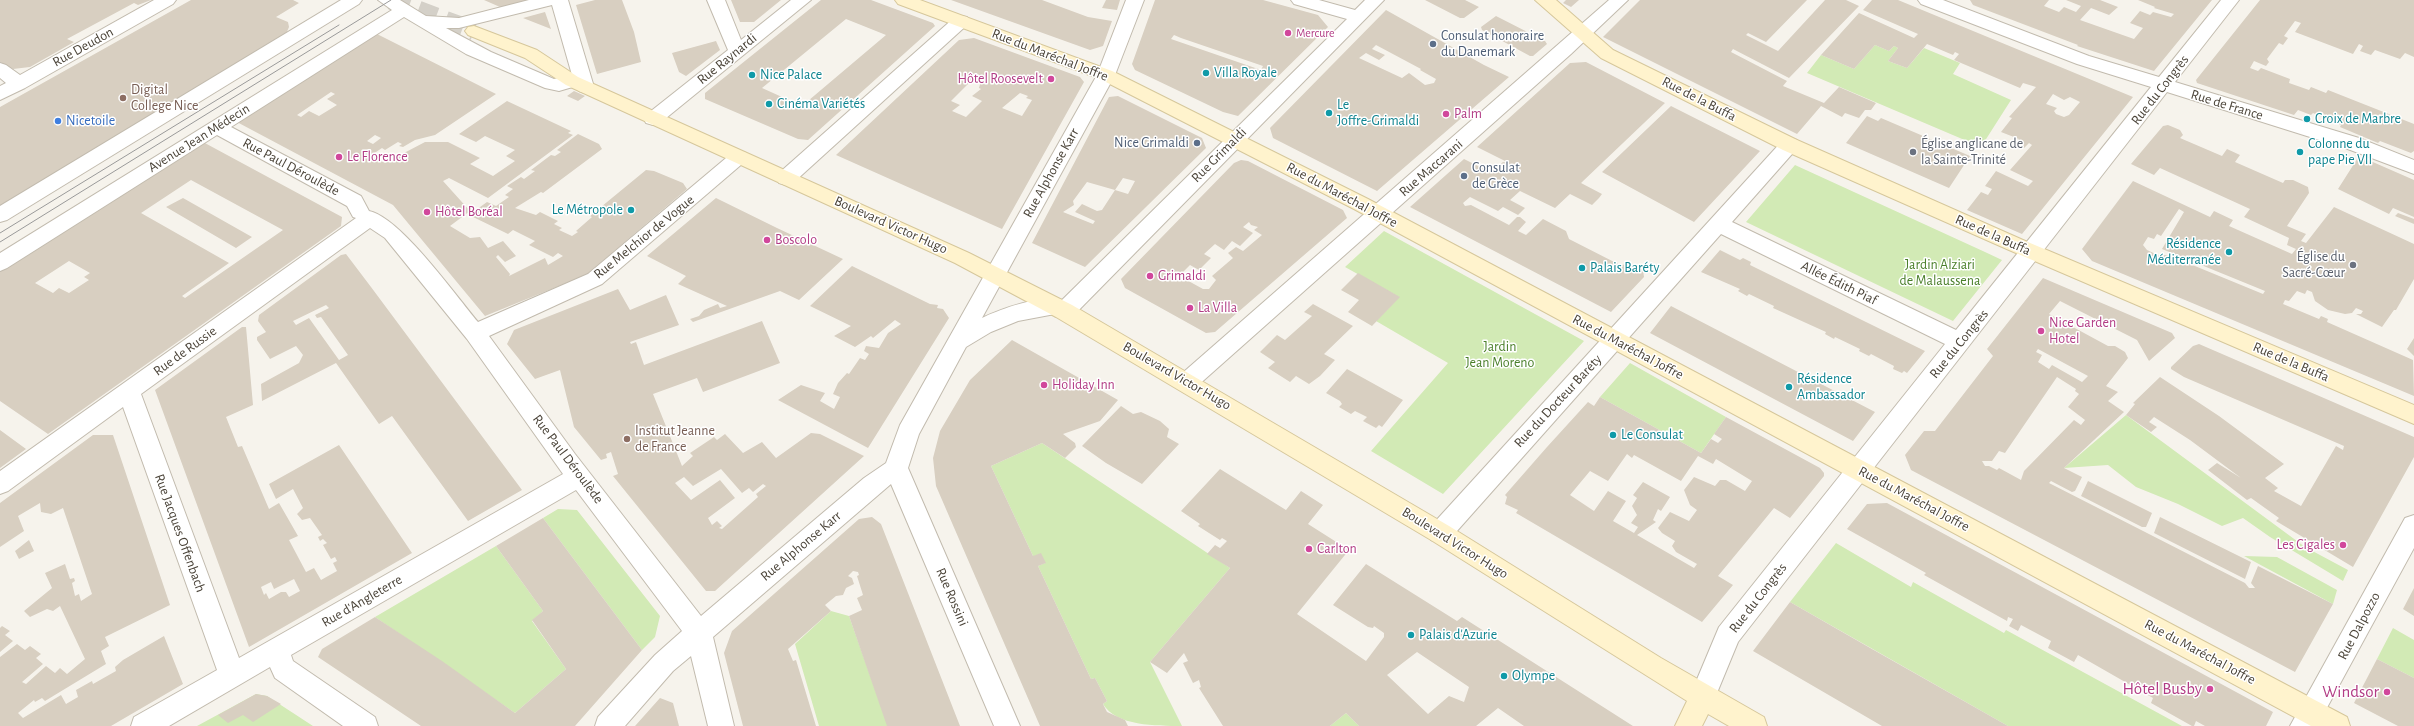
<!DOCTYPE html>
<html>
<head>
<meta charset="utf-8">
<style>
	body { margin:0 }
	canvas { display:block; background:#f6f3ec }
</style>
</head>
<body>
<canvas width="2414" height="726"></canvas>
<script>
const c = document.querySelector('canvas').getContext('2d');
c.lineJoin = 'round';
function paint(path, color) { c.fillStyle = color; c.fill(path, 'evenodd'); }
function stroke(path, color, width, dash) { c.strokeStyle = color; c.lineWidth = width; c.lineCap = dash ? 'butt' : 'round'; c.setLineDash(dash || []); c.stroke(path); }
function drawText(font, color, halo, rows, align = 'center') {
  c.font = font + ' "Alegreya Sans",sans-serif'; c.lineWidth = 3; c.setLineDash([]); c.textBaseline = 'middle'; c.strokeStyle = halo; c.fillStyle = color; for (const [text, x, y, turn = 0] of rows) {
    c.save(); c.translate(x, y); c.rotate((+turn || 0) * Math.PI / 180); c.textAlign = isNaN(turn) ? turn : align; if (halo) c.strokeText(text, 0, 0); c.fillText(text, 0, 0); c.restore();
  }
}
paint(new Path2D(`
	M1875 45 1889 51 1894 46 1898 48 1888 61 1907 68 1924 48 1960 63 1953 74 2011 100 1981 147 1807 73 1821 55 1854 69Z
	M1795 165 1985 252 2002 260 1953 321 1746 222Z
	M1384 231 1584 341 1443 494 1371 451 1448 363 1376 321 1399 297 1345 267Z
	M1630 363 1726 417 1701 453 1600 397Z
	M2126 415 2305 547 2348 570 2343 581 2270 537 2243 518 2222 526 2178 504 2136 487 2108 465 2064 468Z
	M1042 443 1230 568 1150 662 1182 726C1156 726 1116 726 1103 704L1107 701 1095 678 1091 679 1038 566 1045 563 1033 556 991 466Z
	M558 509 577 510 660 616 655 637 642 650 543 518Z
	M1836 543 1911 587 1913 582 2004 633 2006 630 2182 726H2008L1790 602Z
	M496 546 543 611 532 621 566 669 515 713 375 617Z
	M2244 556 2277 557 2337 590 2333 604Z
	M831 611 849 616 888 726H819L795 644Z
	M2393 628 2414 640V678L2377 659Z
	M256 694 267 696 313 726H197Z
	M1346 713 1359 726H1330Z`), '#d2eab5');
paint(new Path2D(`
	M0 0H151L138 5 134 3 67 39 74 42 30 67 13 69 0 62Z
	M191 0H293L299 3 276 17 288 22 289 27 286 34 0 207V107Z
	M484 0H526V1L500 7Z
	M595 0H622L634 32 641 62 597 74 576 5Z
	M731 0H781L754 22H740Z
	M821 0H871L933 23 935 26 808 140 798 139 705 99V93ZM846 19 886 35 802 106 762 88Z
	M951 0H1042L1088 17 1112 21 1103 46 1090 50Z
	M1106 0H1120L1117 10 1102 8Z
	M1155 0H1263L1318 15 1328 27 1238 116 1223 112 1135 70 1132 64ZM1174 35 1181 38 1263 66 1261 70 1171 39Z
	M1425 0H1465L1479 7 1464 18H1460Z
	M1566 0H1579L1571 7 1563 3Z
	M1640 0H1807L1766 42 1748 33 1746 35 1778 51 1825 0H1846L1859 6 1789 78 1733 49 1731 52 1787 81 1783 86 1824 103 1839 87 1876 103 1871 110H1865L1859 118 1845 113 1842 117 1821 106 1797 134 1603 37Z
	M1872 0H1898L2133 97 2022 234 1967 210 1981 192 1988 195 1992 189 1985 186 1996 171 2028 186 2033 181 2010 170 2032 145 2029 143 2024 148 2016 144 2019 139 2001 132 2012 118 2009 117 2036 87 2023 83 2020 88 1954 60 1959 54 1955 52 1953 55 1927 44 1907 68 1888 61 1898 48 1894 46 1889 51 1875 45 1854 69 1821 55 1859 13 1914 38 1918 34 1863 10ZM2053 94 2064 100 2070 97 2080 102 2069 115 2064 117 2056 114 2054 111 2057 108 2046 104Z
	M1970 0H2049L2044 6 2059 12 2064 7 2076 12 2081 6 2066 0H2100L2118 7 2109 15 2091 8 2080 20 2134 39 2143 28 2130 23 2140 11 2150 15 2153 12 2171 17 2174 14 2154 8 2155 7 2138 0H2212L2154 71 2077 46 2078 45 1973 5Z
	M2260 0H2414V57L2405 53 2400 59 2375 50 2371 55 2360 51 2363 46 2359 44 2353 54 2295 32 2301 23 2295 21 2284 36 2288 38 2283 45 2279 43 2267 59 2269 62 2266 66 2254 61 2250 68 2258 71 2261 68 2290 79 2289 83 2309 90 2311 87 2326 93 2328 90 2414 124V151L2411 153 2380 141 2378 143 2340 127 2341 125 2313 113 2311 115 2298 110 2294 115 2197 83 2196 80Z
	M1386 10 1484 65 1509 77 1377 191 1273 138 1270 128ZM1376 45 1421 69 1420 70 1436 79 1434 83 1425 85 1409 73 1402 78 1359 58 1366 53 1379 60 1385 55 1372 49Z
	M545 12 551 29 523 18Z
	M1496 16 1545 41 1547 44 1533 56H1530L1482 30 1481 27Z
	M375 33 496 94 435 135 415 140 403 147 399 146 402 144 398 142 385 150 382 148 370 156 385 163 425 142H448L480 158 470 164 493 176 515 161 506 156 515 150 485 136 476 142 459 134 507 101 571 131 568 133 573 135 488 198 449 178 443 181 470 211 450 226 470 238 480 237 488 248 503 241 516 256 505 262 498 255 496 257 510 274 509 276 545 258 548 265 563 256 558 253 553 257 529 245 535 241 513 230 508 234 469 215 487 202 496 206 509 197 505 195 513 189 507 186 521 177 524 179 535 171 531 170 551 155 555 156 561 152 557 150 578 134 599 144 602 149 543 193 541 192 515 208 536 215 540 212 558 221 554 224 562 228 559 230 572 236 578 232 576 231 592 217 590 216 646 170 654 171 683 183 687 189 586 275 485 316 393 205 235 121ZM331 92 335 94 327 99 337 105 319 116 309 111 301 117 297 115ZM375 135 381 138 373 144 367 141Z
	M974 38 1080 77 1084 82 1002 229 836 155 959 40ZM977 75 982 77 979 88 981 89 972 96 982 101 966 117 952 111 960 105 951 101ZM1020 93 1028 96 1026 98 1032 100 1022 116 1002 108Z
	M716 41 720 50 686 76 679 72 672 53Z
	M1586 62 1665 103 1581 183 1602 194 1599 198 1592 205 1570 194 1555 208 1520 191 1510 200 1525 208 1518 215 1503 207 1498 211 1470 197 1463 203 1465 206 1471 205 1509 225 1517 217H1520L1526 222 1518 231 1526 235 1543 219 1566 231 1569 239 1620 265 1631 264 1643 270 1644 277 1611 312 1410 207 1464 159 1486 170 1489 167 1499 172 1500 170 1496 168 1503 162 1509 163 1477 147 1570 63Z
	M574 91 585 96 578 101 567 96Z
	M1118 96 1202 138 1206 148 1085 267 1032 243 1109 97ZM1123 178 1135 181 1128 194 1115 190 1102 210 1097 211 1082 204 1075 212 1095 221 1093 224 1063 212 1074 205 1073 201 1087 182 1115 190Z
	M1671 106 1760 151 1694 222 1602 172Z
	M1867 116 1878 121 1881 118 1970 156 1949 188 1846 143Z
	M2168 125 2180 130 2183 135 2180 138 2222 156 2227 149 2240 155 2235 162 2283 183 2285 180H2293L2308 187 2309 193 2287 226 2306 234 2301 241 2306 243 2334 207 2414 244V279L2396 310H2394L2382 327 2356 314H2361L2363 311 2356 308 2352 313 2345 314 2328 310 2315 301 2312 292 2307 290 2305 294 2297 291 2289 301 2285 300 2283 304 2319 319 2321 316 2328 319 2327 322 2413 360 2414 396 2092 261 2082 249 2133 181 2210 217 2214 211 2233 220 2229 226 2292 254 2296 249 2287 245 2289 238 2244 217 2250 209 2160 168 2154 175 2131 164 2163 126ZM2179 209 2184 212 2162 249 2265 291 2263 294 2173 257 2161 254 2160 256 2147 250 2143 245 2148 237 2154 239 2157 234 2161 236Z
	M203 142 342 217 341 226 48 434 0 401V269ZM191 180 283 230 185 298 182 296 229 263 141 213ZM69 261 90 273 84 277 89 280 69 293 59 288 53 293 35 283Z
	M2359 156 2414 180V217L2393 208 2389 214 2338 189Z
	M1241 160 1248 161 1343 210 1347 218 1215 332 1206 333 1125 288 1121 279 1234 163ZM1249 222 1251 225 1258 227 1254 230 1262 235 1243 251 1236 247 1228 253 1233 258 1212 276 1216 280 1209 289H1203L1183 278 1181 274 1190 265 1199 270 1211 258 1204 254 1215 244 1224 250 1232 241 1240 246 1253 233 1243 227Z
	M183 198 252 237 236 248 166 207Z
	M716 198 777 228 843 259 799 300 780 291 693 322 690 319 699 316 704 310 718 304 720 308 727 306 678 284 686 276 647 256Z
	M2398 213 2414 219V224L2395 216Z
	M1720 250 1740 260 1743 258 1751 262 1750 265 1925 351 1907 373 1904 371 1902 373 1893 369 1894 366 1871 354 1869 356 1859 351 1860 349 1835 337 1834 339 1825 334 1826 332 1773 308 1774 306 1749 294 1747 296 1738 291 1740 289 1701 272Z
	M346 254 371 287 522 490 468 521 392 416 379 424 336 363 262 401 261 384 299 363 303 355 296 346 270 359 257 340V337L266 332 258 321 259 315 341 255ZM326 305 329 308 315 315 317 318 321 317 348 355 339 360 309 318 296 325 293 321Z
	M852 266 930 304 938 305 937 308 943 309 949 318 868 448 778 400 801 385 825 393 820 401 834 409 840 397 833 394 838 383 847 373 849 374 860 358 865 360 869 354 864 351 866 346 879 348 888 333 901 324 895 320 873 338 871 336 855 347 834 336 851 326 810 306Z
	M1358 273 1400 297 1372 326 1348 312 1359 300 1341 290Z
	M2043 278 2172 333 2175 338 2149 361 2137 340 2060 301 2049 314 2108 346H2115L2125 352 2128 358 2106 386 2118 392 2108 401 2124 412 2064 468 2082 477 2075 491 2072 492 2051 481 2049 483 2245 583 2249 588H2255L2251 583 2258 566 2333 604 2295 672 1911 470 1905 455 1924 431H1935L1993 356 1987 349ZM2038 349 2088 376 2082 382 2052 365 2049 369 2038 362 2042 355 2036 352ZM2057 377 2076 389 2075 391 2079 394 2068 407 2085 420 2081 425 2074 420 2024 471 2021 480 1999 468 1997 470 1989 466H1985L1982 461H1992L1999 451 2005 453Z
	M618 289 630 310 666 295 679 325 630 342 631 344 636 342 644 365 762 321 780 363 703 392 697 378 653 394 682 466 693 456 690 453 714 437 717 440 725 434 743 453 762 442 776 458 811 433 820 434 864 456 715 591H706L613 476 618 474 611 452 606 454 607 458 601 460 574 427 560 370 535 379 507 344 514 330ZM721 469 742 493 749 488 753 492 763 484 766 486 756 494 758 497 722 529 719 528 722 526 717 521 712 525 708 518 735 498 720 480 691 500 675 483 684 477 693 486Z
	M1313 304 1353 326 1324 354 1335 360 1320 376 1309 384 1296 376 1290 382 1268 368 1275 362 1260 352 1277 335 1285 340 1312 316 1304 312Z
	M1671 306 1875 412 1853 441 1650 333Z
	M242 327H246L253 405 226 417 238 447 242 446 269 509 279 503 298 536 289 540 306 572 314 568 321 580 337 571 333 563 337 561 335 557 331 559 323 545 327 543 323 539 320 541 318 537 322 535 310 518 302 520 297 514 303 508 293 489 276 499 269 484 339 445 412 553 249 647 155 390ZM294 579 300 591 289 597 286 592H281L269 599 266 593 264 595 261 587 271 582 274 589Z
	M2414 338V356L2407 349Z
	M1012 340 1118 400 1100 421 1063 434 1075 443 1076 447 1065 458 1042 443 991 466 1033 556 1041 553 1046 563 1038 566 1091 679 1095 678 1107 701 1103 704 1107 712 1125 720 1128 726H1040L936 486 933 458 940 431 970 380Z
	M2199 344 2414 437V457L2353 567 2276 521 2279 518 2251 498 2247 500 2208 470 2217 463 2241 478 2190 440 2154 417 2149 422 2157 427 2151 432 2126 415 2135 404 2133 403 2160 377 2219 416 2284 464 2265 478 2278 488 2274 491 2301 506 2336 446 2343 450 2344 446 2184 377 2171 369V367L2193 346Z
	M1347 369 1403 400 1382 427 1379 425 1376 428 1363 421 1367 417 1355 411 1351 414 1339 407 1342 404 1340 401 1326 393Z
	M1600 397 1701 453 1711 439 1718 443 1722 439 1714 434 1726 417 1820 468 1824 473V476L1790 518 1774 508 1747 541 1718 576 1733 585 1702 622 1516 513 1518 510 1505 504 1507 497 1505 495 1547 447 1588 402 1594 406ZM1627 454 1632 458 1634 455 1681 481 1698 456 1713 464 1716 459 1752 481 1745 491 1726 480H1720L1715 486 1694 477 1684 490 1690 505 1697 510 1689 521 1670 512 1658 528 1662 533 1675 541 1672 546 1676 552 1697 564 1694 568 1637 535 1656 522 1653 520 1658 509 1661 511 1670 497 1643 482 1633 495 1637 498 1632 506 1637 515 1631 523 1638 527 1634 533 1613 521 1626 501 1608 491 1594 511 1570 495 1590 471 1608 481Z
	M1121 406 1133 414 1141 412 1160 421 1169 429 1167 437 1179 444 1142 484 1106 463 1082 446Z
	M0 430 26 449 0 468Z
	M93 435H113L170 605 105 637 109 646 101 651 106 664 45 701 42 698 35 702 34 700 18 713 23 718 61 695 66 704 78 697 76 690 92 681 93 684 116 671 115 667 123 660 164 636 183 684 111 726H0V657L17 644 25 650 30 646 41 654 36 658 43 664 22 682 26 684 46 666 55 673 60 668 67 674 85 659 60 606 53 611 47 609 30 617 24 611 52 588 45 573 65 564 70 579 74 578 75 581 72 583 75 596 79 594 81 601 92 594 63 508 51 514 41 512 40 503 18 516 24 531 0 547V503Z
	M1220 469 1286 510 1301 491 1323 505 1308 524 1349 550 1297 614 1366 661 1384 637V633L1374 626 1373 628 1368 627 1333 605 1366 564 1457 621 1462 617 1633 726H1524L1498 708 1476 726H1359L1346 713 1330 726H1223L1199 688 1201 687 1199 680 1193 683 1183 663 1188 661 1184 653 1167 673 1150 662 1230 568 1207 554 1215 545 1220 548 1227 541 1222 538 1220 540 1198 526 1200 524 1181 511ZM1417 652 1469 687 1464 702 1449 696 1428 714 1387 675Z
	M2088 481 2152 513 2146 527H2142L2081 496Z
	M1887 503 2273 712 2266 726H2205L2196 721 2194 726H2192L2151 703 2153 698 2078 655 2074 662 2048 648 2051 641 2021 625 2018 631 2009 626 2013 619 2008 617 2007 621 1924 575 1926 573 1847 529 1867 504Z
	M872 517 881 524 960 726H887L849 616 862 610 857 598 863 595 857 576 859 575 858 572 853 571 848 576 852 578 854 584 846 588 843 595 836 596 825 605 831 611 788 649 793 661 796 660 816 726H743L724 653 732 631 859 519Z
	M2160 517 2251 562 2245 579 2154 533Z
	M543 518 642 650 575 726H421L318 657 322 649 375 617 442 661 515 713 566 669 532 620 543 611 496 546Z
	M29 540 34 551 19 559 15 551Z
	M2414 588V616L2403 609Z
	M1790 602 1872 649 2008 726H1882L1753 651Z
	M2 626 10 631 5 635 13 641 0 652V628Z
	M2377 659 2414 678V726H2398L2354 703Z
	M256 694 267 696 281 704 253 722 243 715 228 723 218 715Z
	M660 698 673 703 679 726H635Z`), '#d8cfc1');
stroke(new Path2D(`
	M391 0 474 31`), '#d4d0c8', 19, [19, 10]);
const street = new Path2D(`
	M154 0H176L173 4 25 88 0 100V86L6 83 0 78V63L6 65 20 75Z
	M341 0H362L359 4 7 220 0 222V206Z
	M378 0H400L426 16 459 18 529 0H568L594 87 591 91 585 93 579 91 576 86 559 91 545 88 466 54 404 17 231 127 361 196 369 211C400 217 456 296 478 322L588 274 732 153 739 151 746 153 749 158 602 284 489 336 575 454 701 616 864 478 886 463 900 425 1097 75 1126 0H1144L1115 75 982 318C1001 309 1042 294 1062 300L1347 19 1294 4 1291 0H1319L1355 10 1365 0H1384L1072 317 1064 319 1055 314 1018 321 991 332 966 347 919 434 908 468 1020 726H994L891 484 713 637 734 726H708L691 656 673 671 625 726H595L598 717 655 655 682 631 576 490 291 655 293 661 375 717 378 726H343L275 678 270 667 169 726H131L134 717 217 670 123 407 8 491 0 494V471L356 218 353 217 347 206 217 135 7 268 0 271V253L392 10ZM552 5 572 75 554 79 491 52 446 28H459ZM370 228 385 238 467 339 563 474 239 658 141 394Z
	M707 0H725L741 40 791 0H811L660 123 653 125 646 123 644 119 646 115 728 50Z
	M1609 0H1628L1571 54 1195 388 1187 391 1179 388 1176 382 1179 376Z
	M1918 0H1943L2089 56 2159 77 2221 0H2239L2175 82 2359 138 2414 160V174L2345 148 2167 92 1738 642 1712 705 1703 708 1694 705 1690 696 1719 627 1945 344 1721 234 1449 540 1440 543 1431 540 1428 533 1431 526 1783 140 1790 139 1797 140 1800 145 1732 222 1956 330 2151 87 2077 64 1921 4Z
	M961 16 967 17 970 21 967 25 793 183 786 185 779 183 776 178 779 173 955 17Z
	M2414 515V548L2317 726H2290L2405 518Z`);
const secondary = new Path2D(`
	M895 0H920L1112 71 1368 199 2347 717 2350 726H2311L1354 209 1100 79 898 4Z
	M1535 0H1556L1613 50 1797 140 2023 240 2414 405V424L2009 250 1783 150 1601 58Z
	M474 26 537 50 578 77 969 253 1072 305 1449 526 1661 658 1764 717 1767 726H1729L1708 714 1702 726H1675L1687 701 1431 540 1056 317 955 263 566 85 525 58 468 35 465 31 468 27Z`);
stroke(street, '#c2bbae', 2);
stroke(secondary, '#d6c79b', 2);
paint(street, '#fff');
paint(secondary, '#fff3cd');
stroke(new Path2D(`
	M0 233 339 25
	M0 242 391 0`), '#9a9a9a', 1);
for (const [x, y, r, color] of [
	[1288,33,4,"#d1479c"],
	[1433,44,4,"#5c6f8a"],
	[1206,73,4,"#0f9aa8"],
	[752,75,4,"#0f9aa8"],
	[1051,79,4,"#d1479c"],
	[123,98,4,"#8d6e63"],
	[769,104,4,"#0f9aa8"],
	[1329,113,4,"#0f9aa8"],
	[1446,114,4,"#d1479c"],
	[2307,119,4,"#0f9aa8"],
	[58,121,4,"#3f7fe0"],
	[1197,143,4,"#5c6f8a"],
	[1913,152,4,"#6b7280"],
	[2300,152,4,"#0f9aa8"],
	[339,157,4,"#d1479c"],
	[1464,176,4,"#5c6f8a"],
	[631,210,4,"#0f9aa8"],
	[427,212,4,"#d1479c"],
	[767,240,4,"#d1479c"],
	[2229,252,4,"#0f9aa8"],
	[2353,265,4,"#6b7280"],
	[1582,268,4,"#0f9aa8"],
	[1150,276,4,"#d1479c"],
	[1190,308,4,"#d1479c"],
	[2041,331,4,"#d1479c"],
	[1044,385,4,"#d1479c"],
	[1789,387,4,"#0f9aa8"],
	[1613,435,4,"#0f9aa8"],
	[627,439,4,"#8d6e63"],
	[2343,545,4,"#d1479c"],
	[1309,549,4,"#d1479c"],
	[1411,635,4,"#0f9aa8"],
	[1504,676,4,"#0f9aa8"],
	[2210,689,4,"#d1479c"],
	[2387,692,4,"#d1479c"]
]) { const dot = new Path2D(); dot.arc(x, y, r, 0, 2 * Math.PI); c.fillStyle = color; c.fill(dot); stroke(dot, '#fff', 1.5); }
drawText('12px', '#b23c85', '#fff', [
	["Mercure",1296,33]
], 'left');
drawText('14px', '#4e5e75', '#fff', [
	["Consulat honoraire",1441,36],
	["du Danemark",1441,52],
	["Nice Grimaldi",1189,143,"right"],
	["Consulat",1472,168],
	["de Grèce",1472,184]
], 'left');
drawText('14px', '#4b4439', '#fff', [
	["Rue Deudon",83,47,-29],
	["Rue du Maréchal Joffre",1050,55,21],
	["Rue Raynardi",727,59,-39],
	["Rue du Congrès",2160,90,-52],
	["Rue de la Buffa",1699,99,27],
	["Rue de France",2227,105,17],
	["Avenue Jean Médecin",199,138,-32],
	["Rue Grimaldi",1219,155,-45],
	["Rue Paul Déroulède",291,167,28],
	["Rue Maccarani",1431,168,-41],
	["Rue Alphonse Karr",1051,173,-61],
	["Rue du Maréchal Joffre",1342,195,28],
	["Boulevard Victor Hugo",891,225,24],
	["Rue de la Buffa",1993,235,24],
	["Rue Melchior de Vogue",644,237,-39],
	["Allée Édith Piaf",1839,283,26],
	["Rue du Congrès",1959,344,-51],
	["Rue du Maréchal Joffre",1628,347,28],
	["Rue de Russie",185,351,-36],
	["Rue de la Buffa",2291,362,23],
	["Boulevard Victor Hugo",1177,376,30],
	["Rue du Docteur Baréty",1558,401,-47],
	["Rue Paul Déroulède",568,459,53],
	["Rue du Maréchal Joffre",1914,499,28],
	["Rue Jacques Offenbach",180,533,70],
	["Boulevard Victor Hugo",1455,543,32],
	["Rue Alphonse Karr",801,546,-40],
	["Rue Rossini",952,597,67],
	["Rue du Congrès",1758,598,-52],
	["Rue d'Angleterre",362,601,-30],
	["Rue Dalpozzo",2359,626,-62],
	["Rue du Maréchal Joffre",2200,652,28]
]);
drawText('14px', '#0d838f', '#fff', [
	["Villa Royale",1214,73],
	["Nice Palace",760,75],
	["Cinéma Variétés",777,104],
	["Le",1337,105],
	["Joffre-Grimaldi",1337,121],
	["Croix de Marbre",2315,119],
	["Colonne du",2308,144],
	["pape Pie VII",2308,160],
	["Le Métropole",623,210,"right"],
	["Résidence",2221,244,"right"],
	["Méditerranée",2221,260,"right"],
	["Palais Baréty",1590,268],
	["Résidence",1797,379],
	["Ambassador",1797,395],
	["Le Consulat",1621,435],
	["Palais d'Azurie",1419,635],
	["Olympe",1512,676]
], 'left');
drawText('14px', '#b23c85', '#fff', [
	["Hôtel Roosevelt",1043,79,"right"],
	["Palm",1454,114],
	["Le Florence",347,157],
	["Hôtel Boréal",435,212],
	["Boscolo",775,240],
	["Grimaldi",1158,276],
	["La Villa",1198,308],
	["Nice Garden",2049,323],
	["Hotel",2049,339],
	["Holiday Inn",1052,385],
	["Les Cigales",2335,545,"right"],
	["Carlton",1317,549]
], 'left');
drawText('14px', '#785e54', '#fff', [
	["Digital",131,90],
	["College Nice",131,106],
	["Institut Jeanne",635,431],
	["de France",635,447]
], 'left');
drawText('14px', '#366cbe', '#fff', [
	["Nicetoile",66,121]
], 'left');
drawText('14px', '#5b616d', '#fff', [
	["Église anglicane de",1921,144],
	["la Sainte-Trinité",1921,160],
	["Église du",2345,257,"right"],
	["Sacré-Cœur",2345,273,"right"]
], 'left');
drawText('14px', '#4a7f2a', '#fff', [
	["Jardin Alziari",1940,265],
	["de Malaussena",1940,281],
	["Jardin",1500,347],
	["Jean Moreno",1500,363]
]);
drawText('17px', '#b23c85', '#fff', [
	["Hôtel Busby",2202,689],
	["Windsor",2379,692]
], 'right');
</script>
</body>
</html>
